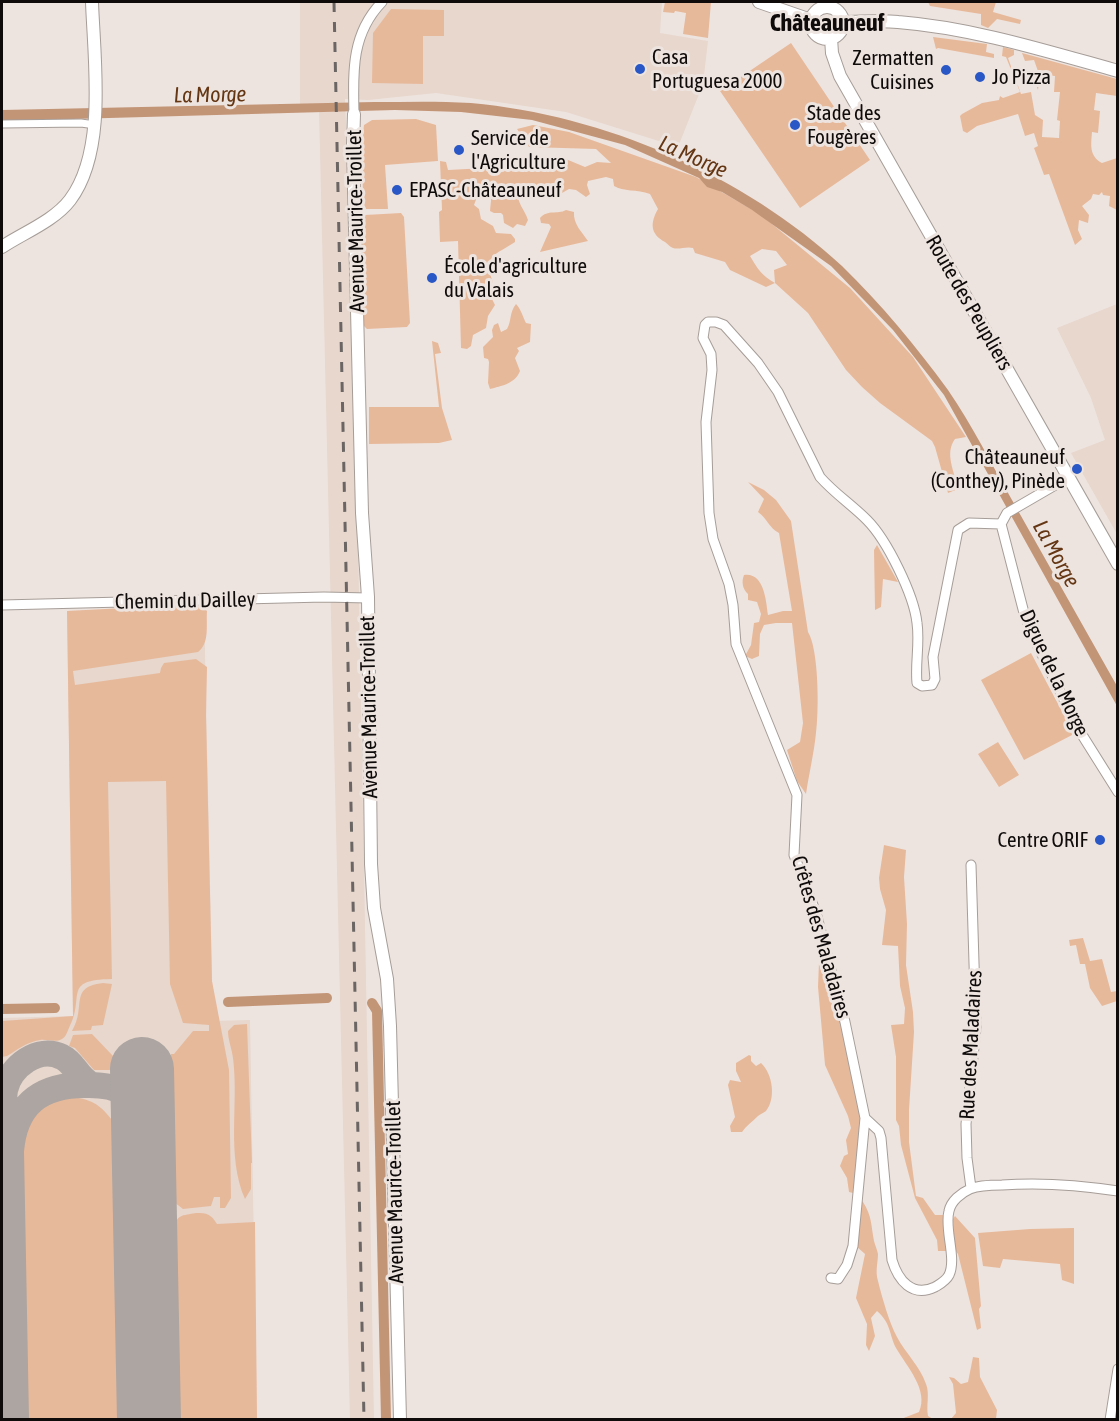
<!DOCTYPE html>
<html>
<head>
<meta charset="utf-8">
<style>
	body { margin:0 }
	#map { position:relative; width:1119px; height:1421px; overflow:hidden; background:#eee4df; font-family:"Asap Condensed",sans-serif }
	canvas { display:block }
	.frame { position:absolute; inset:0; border:3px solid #0e0b0a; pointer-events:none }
</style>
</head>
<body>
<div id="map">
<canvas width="1119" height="1421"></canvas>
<div class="frame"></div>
</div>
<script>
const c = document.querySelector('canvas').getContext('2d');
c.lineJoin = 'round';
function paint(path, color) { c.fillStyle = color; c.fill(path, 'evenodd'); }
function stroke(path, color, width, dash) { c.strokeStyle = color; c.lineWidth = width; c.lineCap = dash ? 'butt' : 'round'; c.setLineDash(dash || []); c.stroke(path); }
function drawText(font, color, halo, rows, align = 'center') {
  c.font = font + ' "Asap Condensed",sans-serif'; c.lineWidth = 6; c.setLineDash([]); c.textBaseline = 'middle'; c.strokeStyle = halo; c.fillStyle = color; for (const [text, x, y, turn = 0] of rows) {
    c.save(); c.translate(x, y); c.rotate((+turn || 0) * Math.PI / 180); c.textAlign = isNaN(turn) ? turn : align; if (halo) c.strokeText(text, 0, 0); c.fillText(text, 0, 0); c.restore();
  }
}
paint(new Path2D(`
	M300 2H662L660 33 708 41 703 84 678 147 566 112 436 93 368 100 345 99 354 319 374 1419H350L319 108 300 104Z
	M1117 304V534L1071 453 1105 440 1091 398 1057 328Z
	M204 606 213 1021 250 1020 257 1419H2V1018L73 1016 67 611Z`), '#e7d7cd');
paint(new Path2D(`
	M665 2H711L708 38 683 34 686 13 675 11 674 13 663 12Z
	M928 2H996L993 12 1021 20 1020 24 997 19 988 28 981 25V14L930 6Z
	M391 9 444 10V36H423V84L372 83 373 33Z
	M933 37 987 44 986 52 994 54V58L938 48 936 49Z
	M791 43 870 160 800 208 720 91Z
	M1003 47 1014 50V55L1008 58 1021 94 1031 92 1035 115 1043 120 1042 137 1059 138 1060 121 1057 120 1060 92H1054L1055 76 1040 75 1038 90 1033 77 1039 74 1034 60 1025 61 1022 53 1117 79V96L1096 93 1094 110 1100 111 1098 133 1092 132C1091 145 1089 156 1102 163L1117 158V210L1109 206 1110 196 1103 195 1102 192 1099 195 1093 194 1091 199 1082 206 1089 215 1088 223 1079 220 1078 230 1082 239 1075 245 1049 174 1044 175 1034 148 1038 146 1034 133 1025 136 1018 114 977 126 967 133 963 131 960 116 962 114 982 103 999 100 1000 96 1003 98 1020 92 1006 57 1002 56Z
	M416 119 436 125 438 161 385 165 388 209H366L363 202 362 141 364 125 372 120Z
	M533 125 569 132 696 177 761 215 850 288 913 357 966 437 955 439C944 454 955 472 958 489L948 493 935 447 932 441 880 403 862 387 846 370 808 313 775 283 766 287 730 270 725 262 695 253 693 248C686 246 679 250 673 248 670 247 668 244 665 242 650 234 650 223 658 209L650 194C637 189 623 192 614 186L613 179 606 177 588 181 587 185 590 194 586 197 576 190 569 189 562 193 555 190 550 196 544 198 531 192 518 191C516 202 525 210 528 220L525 226 517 224 513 228 504 223 503 215 501 213H494L490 211 491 200 490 196 483 199 477 197 474 205 479 209 481 219 493 226 496 233 511 234 515 239V242C496 255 482 255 493 282L488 291 495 305 488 316 486 328 473 335 471 346 467 349 461 348 458 241 440 242 439 212 442 210 440 161 446 162 448 170 523 166 528 159 542 161 550 156 561 157 585 167 597 162 611 163 596 149 529 147 517 129ZM762 249 776 251 787 265 774 270 775 283C762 276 757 268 750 256Z
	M566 210 574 212C573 224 582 232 588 241L540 252 551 227 549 224 541 223 540 218C548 209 557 215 566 210Z
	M401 213 404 217 410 323 407 327 367 329 362 324 360 221 365 215Z
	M516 304C521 309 523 317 526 323L531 324 530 342 517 348 519 351 515 358 520 371C515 384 501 386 490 389L488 383 489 362 488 359 484 358 483 347 493 337 492 330 494 325 498 323 501 332 507 329C512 320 509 313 516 304Z
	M432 341 438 343 441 353 435 354 442 408 452 440 439 443 369 444V407H439Z
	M748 482 764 490 776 500 791 521 808 632C819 650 819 711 816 733 814 753 809 774 806 794L797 781 787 750 800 742 803 723 792 623H776L764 625 760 634 759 656 752 659 745 656 751 645 754 623 759 622 761 614 757 602 748 600V594C743 590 741 582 744 575 764 572 766 600 768 615L783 611H792L779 533C768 527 768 519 758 512L764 499Z
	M877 545 898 582 883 579 881 607 875 610 874 550Z
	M200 604 207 611C206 625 210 643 198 652L73 671 75 685 160 673 161 668 164 663 196 659 207 667 206 716 212 981 229 1070 231 1198 225 1208H220V1197H214L211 1206 183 1209 174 1202 171 1054H174L193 1031H209V1025L183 1023 170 984 166 781 108 782 112 979C61 980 86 996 69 1028 67 1032 66 1037 62 1039 56 1043 47 1039 40 1040 27 1042 17 1050 7 1056L2 1057V1021L73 1016 67 611Z
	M1031 653 1074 734 1024 760 981 680Z
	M998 742 1019 775 999 787 978 754Z
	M884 845 906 850 904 877 907 924 906 965 913 1012 914 1032 909 1110V1142L916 1196 923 1198 935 1215H944L947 1251H938L937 1240 915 1198 901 1145 899 1126 896 1120V1057L891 1025 904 1024 905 1008 900 986 898 946 882 945 886 910 880 889 879 878Z
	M820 937 863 1117 857 1194 849 1192 847 1178 840 1166 844 1156 848 1154 846 1140 851 1128 848 1116 825 1065 818 987Z
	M1083 938 1090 961 1102 959 1111 992 1117 991V1001L1102 1006 1090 988 1085 964H1080L1076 945 1070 946 1069 940Z
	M103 983 112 984 103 1025 92 1026 91 1030 72 1031C87 1007 68 987 103 983Z
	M247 1024 252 1163H251V1189L245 1199C226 1155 239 1104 233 1058 232 1049 228 1040 228 1031L234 1025Z
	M92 1034 113 1056 114 1070H94L75 1048 69 1046 73 1035Z
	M749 1055 751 1056V1061L756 1066 761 1063C773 1074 776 1099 766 1111 764 1113 760 1114 758 1116 752 1122 746 1126 742 1132H731L730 1126 735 1117 728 1085 730 1080 741 1082 736 1071V1063Z
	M66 1096C91 1099 100 1103 115 1124L120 1419H27L22 1142C28 1112 37 1105 66 1096Z
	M860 1200 863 1202C872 1216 871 1225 874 1241 875 1245 877 1249 878 1254 878 1263 875 1271 878 1281 882 1297 889 1322 897 1337 906 1354 920 1366 926 1384 930 1393 926 1406 928 1416L933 1419H901L919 1412C929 1390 907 1367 896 1348 889 1334 891 1323 877 1311L871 1318 875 1336 869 1351 866 1345 867 1324 856 1298 865 1254 856 1246Z
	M196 1213C207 1213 211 1214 217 1224L255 1222 257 1419H178L174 1234C176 1215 178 1216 196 1213Z
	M955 1216 975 1238 981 1306 979 1309 981 1328 977 1330 958 1254 955 1250 953 1219Z
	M1074 1228V1284L1062 1280 1060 1264 1003 1259 1000 1268 983 1266 978 1233 1030 1229Z
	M973 1357 979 1358 980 1377 997 1410 996 1419H951L956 1413 953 1384 949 1377 954 1378 961 1384 968 1382Z`), '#e7b99b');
paint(new Path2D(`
	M374 102C406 102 438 101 471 103 604 115 744 175 842 266 881 304 916 346 948 390 972 425 991 463 1012 500 1047 562 1082 624 1117 686V706L944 395 893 330 831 266 752 210 722 192 707 187 699 178 625 145 532 120 461 112 395 110 2 121V110Z`), '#c39577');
stroke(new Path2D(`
	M228 1002 327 998
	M372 1003 377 1011 386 1420
	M2 1009 55 1008`), '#c39577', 10);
stroke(new Path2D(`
	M10 1141C8 1126 2 1106 5 1090 10 1067 38 1045 62 1057 75 1063 77 1078 92 1085
	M16 1420 11 1151C15 1105 40 1085 85 1085 118 1084 139 1093 144 1129`), '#aca5a1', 26);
stroke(new Path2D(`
	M142 1069 149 1420`), '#aca5a1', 64);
const pedestrian = new Path2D(`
	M2 124 81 123 95 125`);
const minor = new Path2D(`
	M354 114C353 72 351 34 382 2
	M1069 477 1007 513 1001 524 1024 613 1032 634 1079 730 1118 792
	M2 605 324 597 368 598
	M971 865 976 1028 966 1124 967 1158 971 1188
	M865 1118 879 1131 881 1138 892 1260C898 1280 912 1298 935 1287 940 1284 946 1281 949 1275 957 1258 944 1229 949 1211 951 1201 961 1193 970 1189 979 1185 993 1185 1002 1185 1042 1182 1079 1185 1118 1191
	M831 1278 838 1279 847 1265 853 1246 865 1118 845 1022 816 913 794 855 797 795 736 644 733 605 729 584 713 539 709 513 706 422 712 370 711 354 703 338 705 325 708 322H716L724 325 758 363 778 392 820 477C834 493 852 505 867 520 887 540 914 595 917 623 920 643 915 663 917 683L922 686 932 685 935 679 933 657 958 530 969 523 1001 524
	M1110 1420 1118 1369`);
const tertiary = new Path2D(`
	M759 2 811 20
	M811 23a16 16 0 1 1 32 0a16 16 0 1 1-32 0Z
	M843 22C861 22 880 20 898 22 973 28 1046 51 1118 71
	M831 38 832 53 840 76 1118 564
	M354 114 353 147 362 513 368 597 371 864 374 908 387 979 390 1026 400 1420
	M2 247C23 233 54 221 70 200 107 151 94 60 92 2`);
stroke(pedestrian, '#a69d98', 9);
stroke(minor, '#a69d98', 11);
stroke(tertiary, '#a69d98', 14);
stroke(pedestrian, '#fff', 7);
stroke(minor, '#fff', 9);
stroke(tertiary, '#fff', 12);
stroke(new Path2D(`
	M334 2 364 1420`), '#6b6663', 3, [10, 10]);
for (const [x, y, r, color] of [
	[640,69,6,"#2a57c6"],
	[946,70,6,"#2a57c6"],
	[980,77,6,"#2a57c6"],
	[795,125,6,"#2a57c6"],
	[459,150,6,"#2a57c6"],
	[397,190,6,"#2a57c6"],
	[432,278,6,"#2a57c6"],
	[1077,469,6,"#2a57c6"],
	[1100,840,6,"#2a57c6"]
]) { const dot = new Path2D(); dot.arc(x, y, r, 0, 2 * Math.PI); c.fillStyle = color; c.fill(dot); stroke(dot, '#eee4df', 2); }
drawText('21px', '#0e0b0a', '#eee4df', [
	["Casa",652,57],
	["Portuguesa 2000",652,81],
	["Zermatten",934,58,"right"],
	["Cuisines",934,82,"right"],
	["Jo Pizza",992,77],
	["Stade des",807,113],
	["Fougères",807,137],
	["Service de",471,138],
	["l'Agriculture",471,162],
	["EPASC-Châteauneuf",409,190],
	["École d'agriculture",444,266],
	["du Valais",444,290],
	["Châteauneuf",1065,457,"right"],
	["(Conthey), Pinède",1065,481,"right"],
	["Centre ORIF",1088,840,"right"]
], 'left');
drawText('21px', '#0e0b0a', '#eee4df', [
	["Avenue Maurice-Troillet",356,221,-91],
	["Route des Peupliers",969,303,60],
	["Chemin du Dailley",185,601,-1],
	["Digue de la Morge",1054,673,65],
	["Avenue Maurice-Troillet",369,707,-91],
	["Crêtes des Maladaires",821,937,74],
	["Rue des Maladaires",971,1045,-87],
	["Avenue Maurice-Troillet",395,1192,-91]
]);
drawText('italic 22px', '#643614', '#eee4df', [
	["La Morge",210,95,-1],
	["La Morge",693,157,24],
	["La Morge",1056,554,61]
]);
drawText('bold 24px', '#0e0b0a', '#eee4df', [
	["Châteauneuf",827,23]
]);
</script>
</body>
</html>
